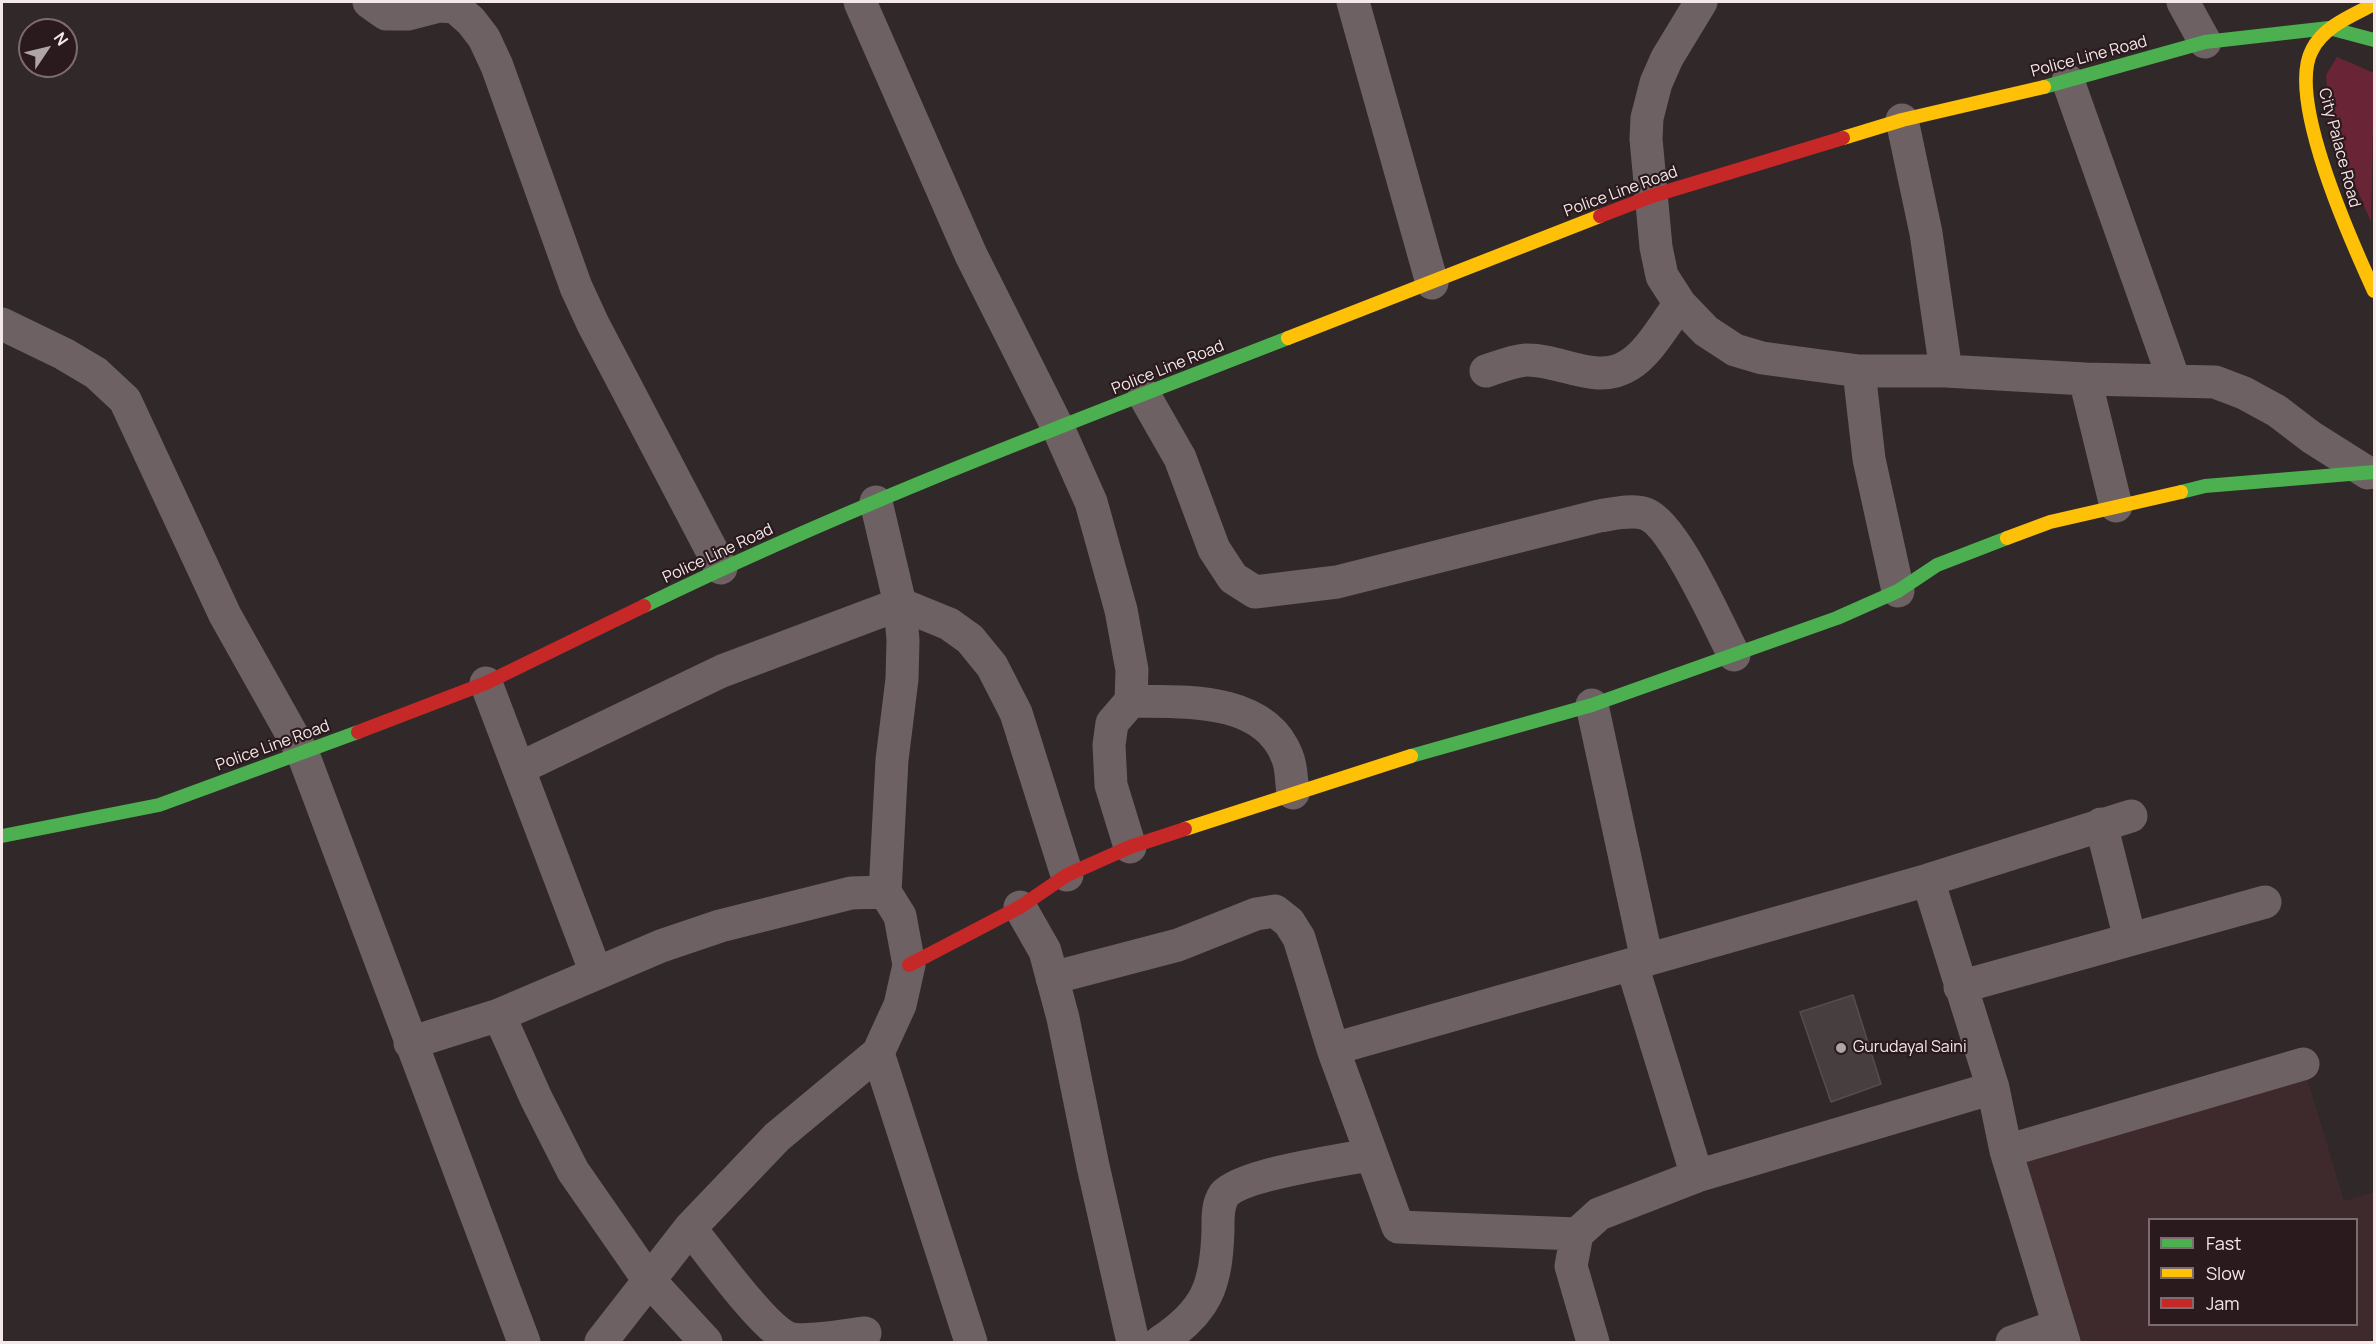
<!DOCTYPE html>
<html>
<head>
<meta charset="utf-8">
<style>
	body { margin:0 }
	#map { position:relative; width:2376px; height:1344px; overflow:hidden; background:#312829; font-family:Manrope,sans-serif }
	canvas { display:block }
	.frame { position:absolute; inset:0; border:3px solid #f4e8e9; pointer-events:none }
	.legend { position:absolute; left:2148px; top:1218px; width:210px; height:108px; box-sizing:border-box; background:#2a1a1d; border:2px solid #7b6c6f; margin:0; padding:8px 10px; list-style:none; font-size:18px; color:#f4e8e9 }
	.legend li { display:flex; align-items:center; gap:12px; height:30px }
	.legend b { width:30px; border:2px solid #7b6c6f }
	.north { position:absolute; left:18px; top:18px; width:60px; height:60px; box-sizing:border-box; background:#2a1a1d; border:2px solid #7b6c6f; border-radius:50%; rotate:55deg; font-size:16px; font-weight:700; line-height:24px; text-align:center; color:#f4e8e9 }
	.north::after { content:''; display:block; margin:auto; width:21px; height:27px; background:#b0a5a6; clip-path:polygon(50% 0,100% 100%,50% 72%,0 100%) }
</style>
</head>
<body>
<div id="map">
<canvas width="2376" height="1344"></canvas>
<div class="frame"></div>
<ul class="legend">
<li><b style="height:8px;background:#4caf50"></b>Fast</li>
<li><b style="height:8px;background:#ffc107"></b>Slow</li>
<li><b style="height:8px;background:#c62828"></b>Jam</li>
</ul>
<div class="north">N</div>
</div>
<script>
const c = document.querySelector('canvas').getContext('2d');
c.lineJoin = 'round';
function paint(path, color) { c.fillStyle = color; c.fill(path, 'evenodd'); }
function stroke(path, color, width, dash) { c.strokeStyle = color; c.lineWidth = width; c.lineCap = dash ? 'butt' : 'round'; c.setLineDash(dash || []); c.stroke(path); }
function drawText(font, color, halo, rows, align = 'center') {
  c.font = font + ' Manrope,sans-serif'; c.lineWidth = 4.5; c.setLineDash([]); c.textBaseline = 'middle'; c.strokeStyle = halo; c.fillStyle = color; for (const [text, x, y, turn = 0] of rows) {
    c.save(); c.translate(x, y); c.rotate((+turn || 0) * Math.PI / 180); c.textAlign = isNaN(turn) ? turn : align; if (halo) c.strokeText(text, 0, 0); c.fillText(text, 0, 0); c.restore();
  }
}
paint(new Path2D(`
	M2303 1064 2344 1201 2374 1192V1342H2062L2006 1151ZM2150 1220H2356V1324H2150Z`), '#3e292c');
paint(new Path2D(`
	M2337 57 2374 73 2371 222 2331 128 2326 75Z`), '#692535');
const building = new Path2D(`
	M1853 995 1881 1084 1831 1102 1800 1012Z`);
paint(building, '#463e3f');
stroke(building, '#554d4e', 1.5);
stroke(new Path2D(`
	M369 2 386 14H408L439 6 455 7 471 21 484 38 497 66 576 287 593 324 721 568
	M860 2 971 255 1059 430 1091 502 1121 610 1132 670 1131 701 1112 723 1109 745 1111 785 1130 847
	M1353 2 1432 283
	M1701 2 1667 58 1656 83 1647 118 1646 139 1656 247 1662 276 1680 304 1706 331 1735 350 1762 358 1859 371H1946L2085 379 2215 382 2244 393 2277 411 2311 437 2368 473
	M2183 2 2205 42
	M2068 81 2174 380
	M1902 120 1926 233 1946 371
	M2 324 64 354 96 373 125 400 225 615 303 754 524 1342
	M1486 371C1498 367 1513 361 1526 360 1561 359 1597 386 1629 365 1650 352 1665 323 1680 304
	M1859 371 1869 459 1898 591
	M2085 379 2116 506
	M1144 395 1180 458 1214 549 1233 578 1255 592 1337 582 1599 516C1613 514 1632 509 1646 514 1675 525 1718 625 1734 655
	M876 502 900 604 903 640 902 679 892 760 885 892
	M486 683 596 973
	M1131 701C1183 702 1264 696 1287 756 1292 767 1291 781 1293 793
	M1592 705 1647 960
	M520 768 722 671 900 604 949 624 970 639 992 666 1016 713 1067 875
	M2101 824 2130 939
	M1928 880 1993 1088 2006 1151 2064 1342
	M1020 907 1045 951 1063 1018 1093 1166 1133 1342
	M1632 965 1697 1176
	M1052 978 1178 945 1256 914 1275 911 1289 922 1299 938 1333 1049 1398 1227 1577 1234
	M1960 987 2265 902
	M499 1015 536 1098 573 1171 648 1279 706 1342
	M410 1043 499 1015 661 946 720 926 851 893 885 892 900 916 909 965 900 1005 878 1053 777 1137 690 1228 601 1342
	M1333 1049 1928 880 2131 816
	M878 1053 971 1342
	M2006 1151 2303 1064
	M690 1228C710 1253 761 1324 786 1337 802 1344 846 1335 865 1333
	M1160 1342C1207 1311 1216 1286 1218 1231 1218 1220 1217 1205 1224 1195 1239 1175 1342 1160 1369 1155
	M1593 1342 1571 1266 1577 1234 1599 1214 1697 1176 1993 1088
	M2012 1342 2057 1326`), '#6e6163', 33);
stroke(new Path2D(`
	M2044 87 2205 42 2329 28 2374 40
	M2181 492 2205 486 2374 472
	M644 606C853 504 1072 422 1288 338
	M1411 756 1592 705 1837 618 1898 591 1937 565 2007 538
	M2 836 159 805 358 732`), '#4caf50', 14);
stroke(new Path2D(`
	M2374 4C2352 16 2324 26 2312 50 2286 98 2352 243 2374 291
	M1843 138 1902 120 2044 87
	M1288 338 1600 216
	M2007 538 2050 522 2181 492
	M1185 829 1411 756`), '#ffc107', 14);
stroke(new Path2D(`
	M1600 216 1652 196 1843 138
	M358 732 486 683 644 606
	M909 965 1020 907 1067 875 1130 847 1185 829`), '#c62828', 14);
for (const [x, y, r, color] of [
	[1841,1048,6,"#b0a5a6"]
]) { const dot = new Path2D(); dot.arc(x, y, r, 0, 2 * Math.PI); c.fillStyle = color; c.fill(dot); stroke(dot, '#2a1a1d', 2); }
drawText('16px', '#f4e8e9', '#2a1a1d', [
	["Police Line Road",2089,57,-15],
	["City Palace Road",2339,148,75],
	["Police Line Road",1621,192,-20],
	["Police Line Road",1168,368,-22],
	["Police Line Road",718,554,-25],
	["Police Line Road",273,746,-20]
]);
drawText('16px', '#f4e8e9', '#2a1a1d', [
	["Gurudayal Saini",1853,1048]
], 'left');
</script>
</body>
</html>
